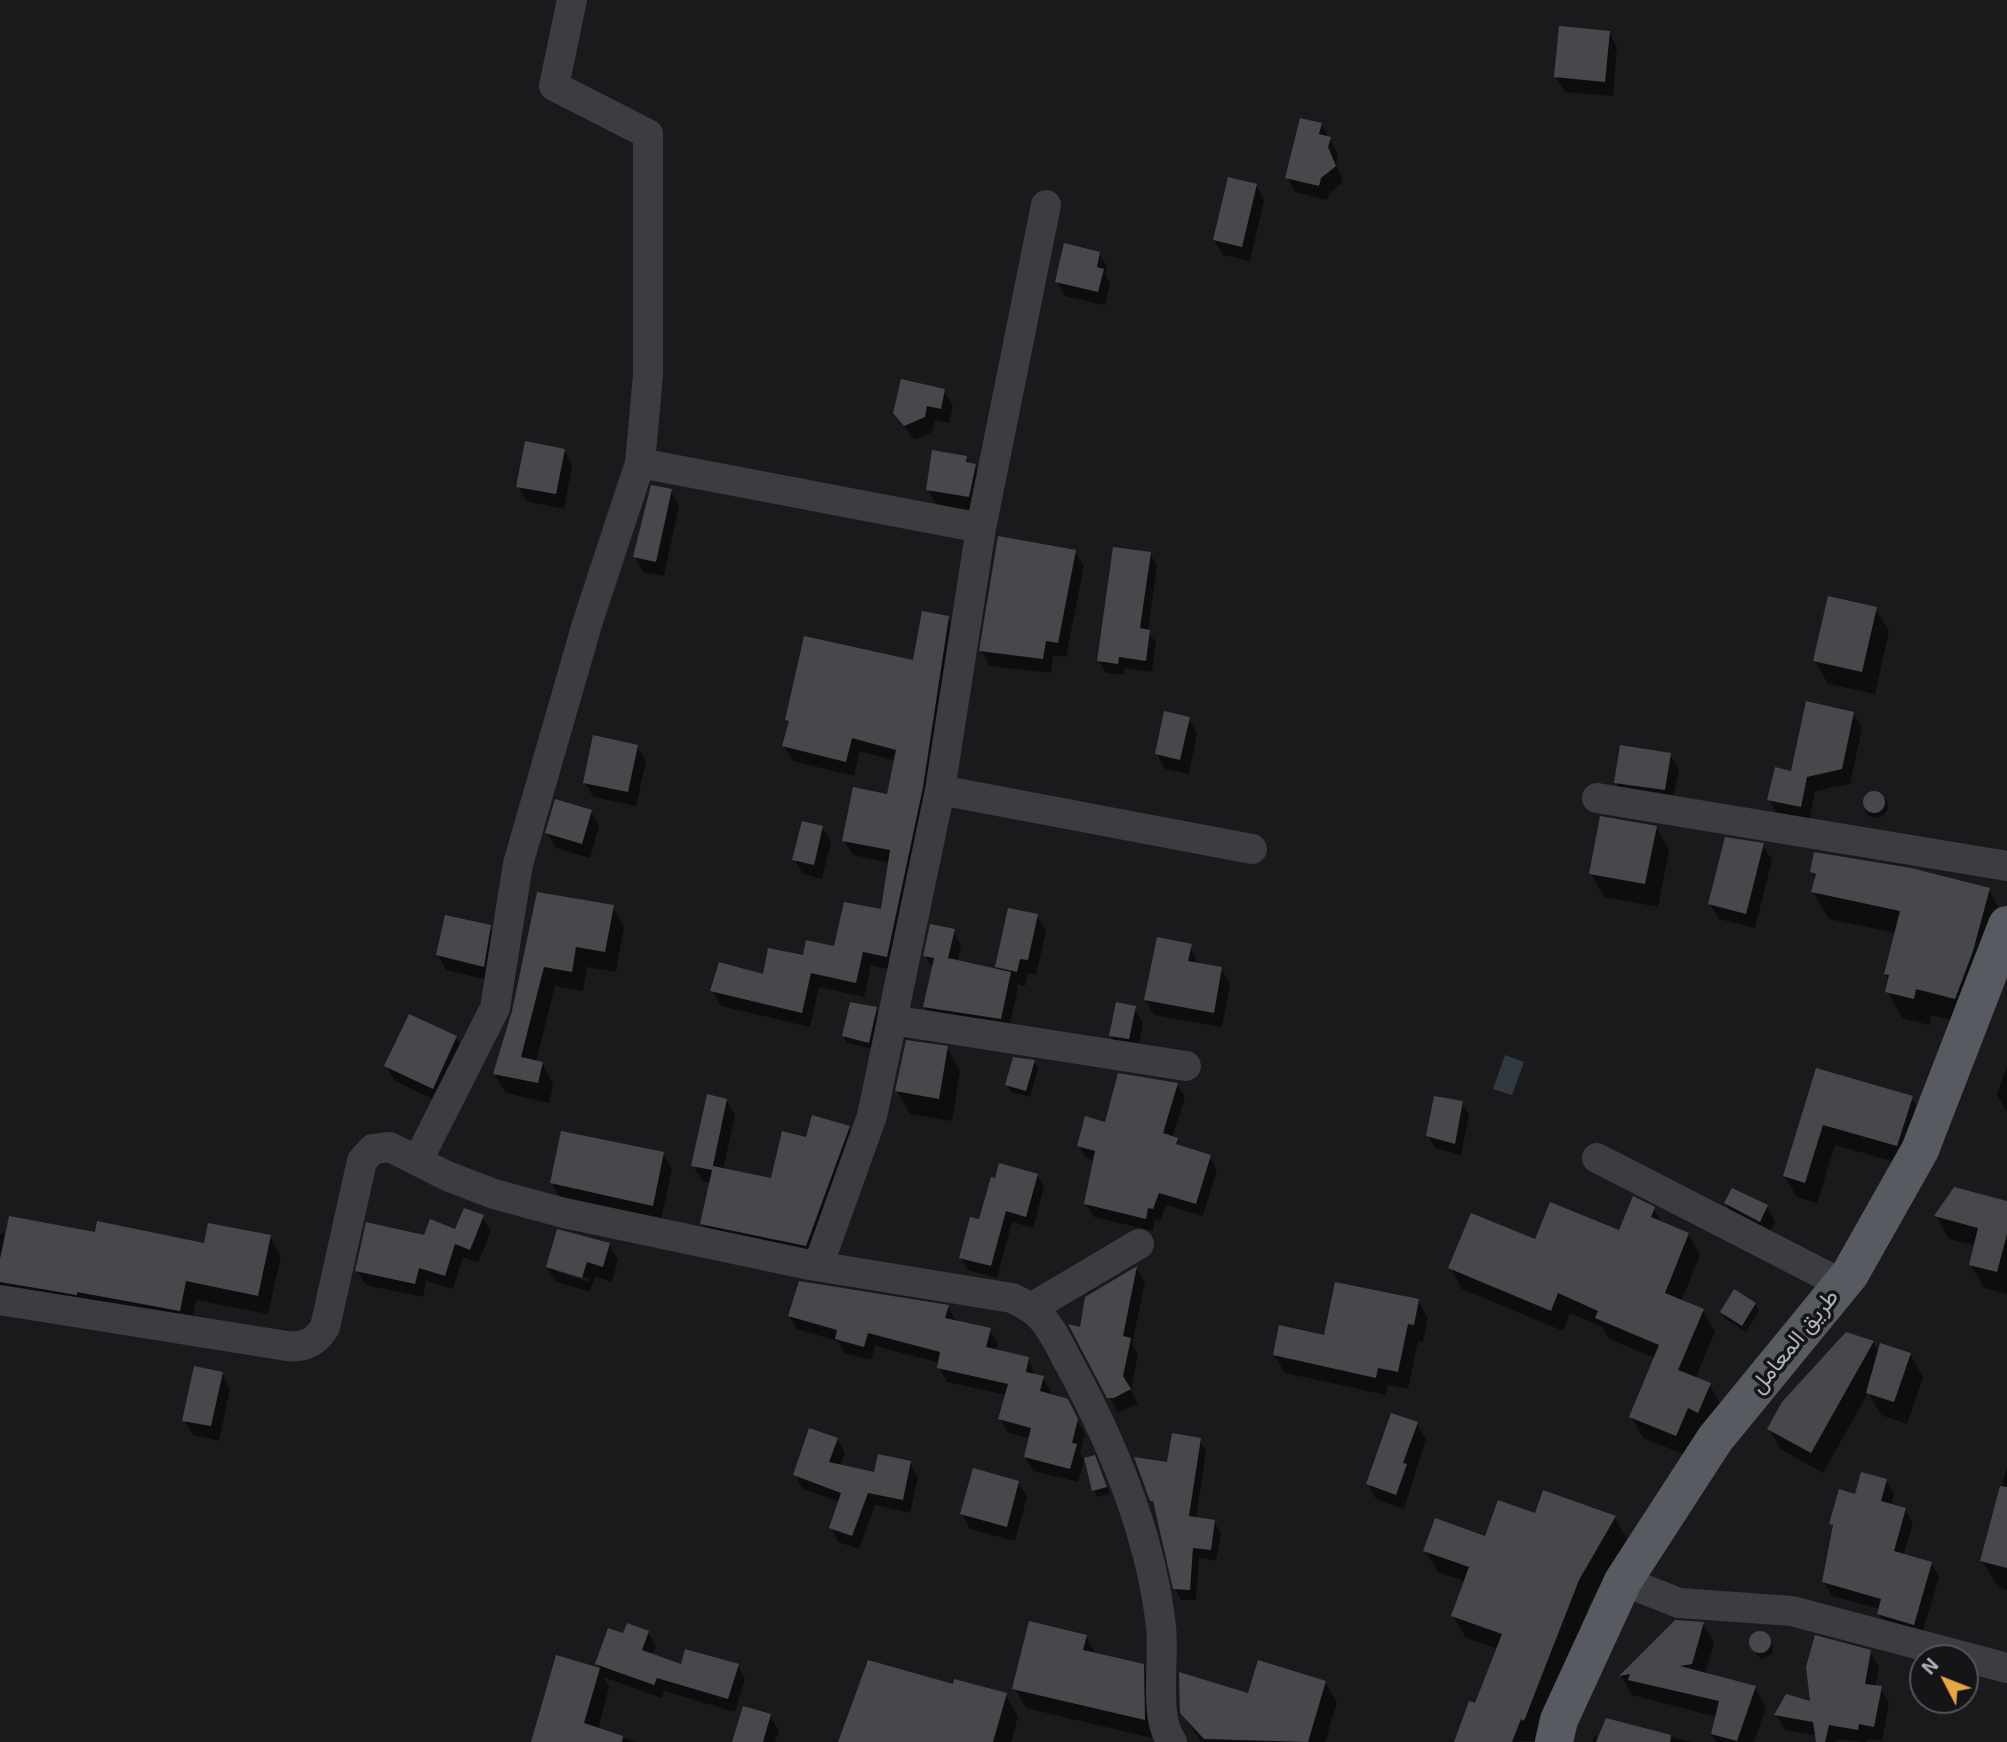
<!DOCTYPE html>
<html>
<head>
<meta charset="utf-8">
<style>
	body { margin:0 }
	#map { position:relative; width:2007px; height:1742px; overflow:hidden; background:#1a1a1c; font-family:"Exo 2",sans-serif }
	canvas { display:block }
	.north { position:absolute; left:1909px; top:1644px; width:70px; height:70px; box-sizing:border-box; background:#151517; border:2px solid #525459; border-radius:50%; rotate:312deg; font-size:19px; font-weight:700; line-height:28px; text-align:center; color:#adb2bb }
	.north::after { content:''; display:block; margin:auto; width:24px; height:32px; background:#e9a645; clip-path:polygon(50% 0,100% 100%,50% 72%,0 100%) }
</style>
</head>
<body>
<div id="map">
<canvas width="2007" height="1742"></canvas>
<div class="north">N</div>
</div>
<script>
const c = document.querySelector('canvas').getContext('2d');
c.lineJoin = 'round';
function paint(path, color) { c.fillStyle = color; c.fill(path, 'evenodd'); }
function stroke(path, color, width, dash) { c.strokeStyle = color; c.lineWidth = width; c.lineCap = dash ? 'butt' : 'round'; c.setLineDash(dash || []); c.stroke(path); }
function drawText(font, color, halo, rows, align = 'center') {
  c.font = font + ' "Exo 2",Vazirmatn,sans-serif'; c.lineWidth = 7; c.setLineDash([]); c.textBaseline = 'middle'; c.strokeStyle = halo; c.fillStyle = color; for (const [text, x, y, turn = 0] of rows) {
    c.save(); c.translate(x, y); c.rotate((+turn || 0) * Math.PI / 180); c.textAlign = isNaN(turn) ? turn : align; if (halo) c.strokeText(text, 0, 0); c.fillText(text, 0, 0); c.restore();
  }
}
paint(new Path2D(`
	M1505 1055 1524 1062 1512 1095 1493 1089Z`), '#303a40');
paint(new Path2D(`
	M1609 32 1617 47 1613 96 1565 92 1556 77Z
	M1321 124 1338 154 1336 164 1343 182 1329 194 1327 200 1295 192 1287 177Z
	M1256 185 1264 200 1250 261 1223 255 1214 240Z
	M1099 253 1107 267 1105 275 1110 284 1105 305 1065 296 1057 282Z
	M944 391 953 406 949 423 935 420 932 432 914 440 895 413Z
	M564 450 572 465 564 509 526 501 518 486Z
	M966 457 970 464 975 465 984 480 977 511 937 505 928 490Z
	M671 491 679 506 664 576 643 572 635 557Z
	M1075 552 1084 566 1066 657 1053 655 1051 673 990 666 981 651Z
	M1150 554 1157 565 1148 631 1156 643 1152 672 1125 668 1124 675 1106 673 1099 661Z
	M1875 608 1889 631 1875 694 1828 684 1815 661Z
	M948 618 957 632 895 971 871 965 864 997 819 987 810 1027 721 1006 712 991 764 976 804 957 836 948 882 911 890 863 853 855 844 841 888 796 896 761 860 751 854 776 793 761 784 746 914 662Z
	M1853 713 1862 728 1850 784 1815 791 1809 822 1778 815 1769 800Z
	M1188 718 1197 733 1189 774 1165 769 1157 754Z
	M637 746 646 761 636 806 593 797 585 782Z
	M1670 755 1679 770 1671 806 1624 798 1616 783Z
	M1864 806a12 12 0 1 1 24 0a12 12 0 1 1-24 0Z
	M591 811 599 826 590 858 556 848 547 833Z
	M822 827 831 842 822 879 803 874 794 859Z
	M1656 827 1669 850 1658 907 1604 897 1591 874Z
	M1763 845 1772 860 1755 928 1719 919 1710 904Z
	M1812 872 1989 890 2004 917 1970 1025 1931 1015 1929 1025 1902 1018 1887 991 1890 981 1885 974 1896 933 1829 919 1813 892 1816 880Z
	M538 894 613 907 624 927 616 972 587 967 583 991 555 986 536 1062 542 1063 553 1084 549 1103 506 1093 494 1073 514 1012Z
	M1037 916 1046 931 1036 975 1028 973 1025 986 1016 984 1018 988 1008 1032 933 1021 925 1007 933 969 925 955 953 931 961 945 958 962 1000 972 997 967Z
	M489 927 498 942 492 981 446 970 438 955Z
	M1190 946 1198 965 1221 969 1230 984 1222 1027 1154 1015 1145 1000Z
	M1134 1008 1143 1023 1137 1054 1120 1051 1111 1036Z
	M876 1009 880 1016 873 1049 847 1043 843 1036Z
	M410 1016 456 1038 465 1053 441 1103 395 1081 386 1066Z
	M947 1048 960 1071 952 1121 910 1114 897 1091Z
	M1034 1062 1038 1069 1030 1097 1011 1092 1007 1085Z
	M2007 1066V1112L1997 1095Z
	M1817 1070 1911 1097 1924 1118 1909 1166 1835 1145 1817 1203 1797 1197 1784 1176Z
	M1177 1084 1185 1097 1172 1138 1182 1148 1210 1157 1217 1170 1203 1216 1166 1205 1160 1221 1155 1220 1153 1231 1094 1217 1086 1204 1095 1161 1086 1158 1079 1145 1106 1124Z
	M726 1100 735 1115 723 1170 772 1181 807 1139 849 1127 859 1145 816 1263 712 1241 702 1223 711 1183 702 1181 693 1165Z
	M1462 1103 1469 1115 1461 1155 1435 1148 1428 1135Z
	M663 1154 672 1169 661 1220 560 1198 552 1183Z
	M1037 1175 1044 1187 1033 1228 1012 1222 997 1278 968 1270 961 1258 981 1221Z
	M1726 1203 1767 1207 1775 1222 1768 1236 1734 1219Z
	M2007 1203V1294L1984 1288 1971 1265 1976 1246 1949 1239 1936 1216Z
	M1653 1209 1662 1223 1688 1234 1700 1255 1681 1302 1703 1311 1715 1332 1695 1379 1709 1384 1722 1406 1688 1456 1643 1438 1631 1416 1655 1358 1609 1339 1602 1327 1570 1313 1563 1331 1462 1289 1450 1267 1536 1242 1620 1233Z
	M482 1217 491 1231 478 1263 463 1257 453 1289 426 1281 423 1297 366 1285 357 1271 425 1237 456 1231Z
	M0 1233 96 1234 205 1245 270 1237 281 1256 268 1314 196 1300 190 1329 0 1288Z
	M609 1244 618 1260 612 1282 595 1276 590 1292 556 1282 547 1267ZM557 1269 590 1279 589 1282 557 1272Z
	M1136 1268 1145 1282 1132 1344 1138 1354 1131 1391 1138 1404 1117 1413 1081 1329Z
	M1418 1301 1428 1318 1423 1342 1418 1341 1408 1389 1388 1385 1386 1395 1285 1373 1274 1355Z
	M1755 1304 1759 1311 1746 1332 1726 1319 1722 1312Z
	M948 1307 956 1321 990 1330 998 1344 996 1351 1028 1358 1035 1376 1042 1377 1051 1391 1049 1396 1075 1415 1085 1435 1080 1453 1084 1460 1078 1482 1033 1471 1025 1457 1030 1438 1008 1433 1000 1419 1007 1395 947 1382 939 1368 940 1363 875 1346 871 1360 845 1353 838 1341 797 1329 789 1315Z
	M1873 1342 1879 1352 1910 1354 1923 1377 1907 1424 1881 1415 1868 1393 1823 1473 1781 1449 1769 1429Z
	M222 1374 230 1389 219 1441 193 1435 184 1420Z
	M1417 1424 1426 1439 1404 1509 1376 1499 1368 1484Z
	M837 1439 845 1453 840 1467 875 1474 910 1463 918 1477 910 1513 875 1505 859 1549 838 1542 831 1528 840 1502 803 1489 795 1475Z
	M1199 1440 1206 1451 1196 1519 1214 1522 1221 1533 1216 1561 1199 1558 1196 1600H1181L1175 1589 1157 1510 1151 1500 1168 1464Z
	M1098 1464 1110 1494 1097 1497 1094 1490Z
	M2007 1466V1590L1998 1587 1982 1561Z
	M1886 1481 1894 1494 1891 1506 1905 1510 1913 1523 1903 1556 1931 1563 1939 1577 1921 1637 1886 1627 1879 1614 1880 1609 1832 1596 1824 1582 1834 1529 1831 1523 1856 1496Z
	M1018 1482 1027 1497 1015 1541 970 1529 962 1514Z
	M1536 1515 1615 1518 1627 1539 1591 1602 1537 1741 1457 1742 1476 1705 1498 1649 1466 1638 1453 1616 1466 1582 1438 1572 1425 1551 1486 1538Z
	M1676 1622 1703 1624 1714 1643 1705 1674 1755 1688 1766 1707 1754 1742H1717L1712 1734 1717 1717 1632 1695 1621 1676Z
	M648 1633 656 1646 652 1655 682 1666H738L745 1679 735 1712 664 1691 662 1698 603 1677 609 1687 598 1730 637 1742H533L557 1657 600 1670 597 1664 624 1636Z
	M1756 1633 1769 1638 1773 1645 1772 1654 1761 1659 1756 1654 1752 1646Z
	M1086 1637 1096 1655 1143 1666 1154 1686 1156 1739 1026 1708 1014 1688Z
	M1870 1652 1879 1667 1875 1687 1880 1688 1889 1703 1882 1741 1867 1739 1866 1742 1837 1739 1836 1742H1818L1817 1736 1785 1730 1776 1715 1812 1703Z
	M1325 1682 1337 1703 1325 1742H1201L1182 1713 1249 1695Z
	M954 1686 1006 1695 1018 1717 1011 1742H839Z
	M770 1716 779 1731 775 1742H734Z
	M1607 1720 1691 1742H1593L1594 1736 1600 1738Z`), '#0007');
paint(new Path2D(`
	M1559 26 1610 31 1605 82 1554 77Z
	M1300 118 1322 123 1319 134 1331 137 1328 147 1336 166 1321 178 1319 186 1285 178Z
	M1228 177 1257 184 1242 247 1213 240Z
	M1064 243 1100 252 1097 267 1104 269 1098 292 1055 282Z
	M901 379 945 389 941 409 927 406 925 417 904 426 893 413Z
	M525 441 565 449 556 494 516 487Z
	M932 450 967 456 966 462 976 464 969 497 926 490Z
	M651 485 672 489 656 562 633 557Z
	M998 536 1076 550 1058 643 1046 641 1043 659 979 651Z
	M1113 547 1151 552 1140 628 1150 630 1146 661 1119 657 1118 664 1097 661Z
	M1828 596 1877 607 1862 672 1813 661Z
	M922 611 949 616 923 787 887 957 863 952 856 983 811 973 802 1013 710 991 719 962 763 974 768 948 803 955 806 940 834 946 844 902 881 909 890 850 842 841 853 787 887 794 896 750 852 738 846 762 782 746 789 721 785 720 804 636 913 660Z
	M1806 701 1854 712 1842 769 1807 777 1801 807 1767 800 1775 767 1791 771Z
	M1164 711 1190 717 1180 760 1155 754Z
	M593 735 638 745 628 792 583 783Z
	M1620 745 1671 753 1665 790 1614 783Z
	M1863 802a11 11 0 1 1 22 0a11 11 0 1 1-22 0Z
	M555 799 592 810 582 844 545 833Z
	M1600 816 1657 826 1645 884 1589 874Z
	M802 821 823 826 814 865 792 860Z
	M1725 837 1764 843 1746 914 1708 904Z
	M1814 852 1911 868 1990 888 1973 951 1955 999 1916 989 1914 999 1885 992 1889 975 1884 974 1900 911 1811 892 1816 874 1810 872Z
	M537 892 614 905 605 952 576 947 572 972 544 967 521 1057 543 1062 538 1083 493 1074 512 1011Z
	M1008 908 1038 914 1028 960 1020 959 1017 972 995 967Z
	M445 915 491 925 484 967 436 955Z
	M930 924 955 929 948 958 1011 972 1001 1019 923 1007 934 958 923 956Z
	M1157 937 1192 944 1188 961 1222 967 1214 1013 1144 1000Z
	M850 1002 877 1007 869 1043 842 1036Z
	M1116 1002 1136 1006 1129 1039 1109 1036Z
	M409 1014 457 1036 433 1089 384 1066Z
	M906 1040 948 1046 939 1099 895 1091Z
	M1013 1057 1035 1060 1026 1091 1005 1085Z
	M1816 1068 1913 1096 1897 1146 1823 1125 1805 1183 1783 1176Z
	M1118 1073 1178 1083 1163 1133 1178 1138 1176 1144 1211 1155 1196 1204 1159 1193 1153 1209 1148 1208 1146 1219 1084 1204 1095 1151 1077 1146 1085 1116 1105 1122Z
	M707 1094 727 1099 712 1170 691 1166Z
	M1434 1096 1463 1101 1455 1144 1426 1136Z
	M812 1115 850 1126 806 1246 700 1224 713 1166 771 1178 782 1131 806 1137Z
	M561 1131 664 1152 653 1206 550 1183Z
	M999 1163 1038 1174 1026 1217 1006 1211 991 1266 959 1258 970 1217 979 1219 991 1177 995 1178Z
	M1954 1187 2007 1201V1234L1997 1272 1969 1265 1978 1228 1934 1216Z
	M1732 1188 1768 1205 1760 1222 1724 1203Z
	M1633 1196 1655 1207 1651 1217 1689 1233 1665 1293 1704 1309 1678 1370 1711 1383 1698 1413 1688 1408 1676 1436 1629 1417 1659 1345 1595 1318 1598 1311 1558 1293 1551 1311 1448 1268 1471 1213 1535 1239 1550 1202 1619 1230Z
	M464 1208 484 1215 470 1250 455 1244 445 1276 419 1268 415 1284 355 1271 366 1222 424 1235 430 1219 455 1229Z
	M9 1216 95 1232 97 1221 204 1243 208 1223 271 1235 258 1296 186 1281 180 1311 77 1292V1295L0 1282V1259Z
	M557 1229 610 1243 603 1267 587 1262 582 1278 546 1267Z
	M1137 1266 1123 1336 1131 1338 1123 1376 1131 1389 1114 1398H1107L1068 1324 1080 1327 1085 1297Z
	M799 1281 949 1305 945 1318 991 1328 986 1347 1029 1357 1026 1372 1044 1376 1040 1391 1068 1399 1078 1419 1072 1443 1077 1444 1070 1469 1024 1457 1031 1428 998 1419 1008 1384 937 1368 940 1352 868 1333 864 1347 835 1339 837 1330 788 1316Z
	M1335 1282 1419 1299 1414 1325 1408 1324 1398 1372 1378 1368 1376 1378 1273 1355 1279 1325 1324 1335Z
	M1734 1289 1756 1303 1742 1326 1720 1312Z
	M1846 1332 1874 1341 1811 1453 1767 1429 1782 1402Z
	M1880 1343 1911 1353 1894 1402 1866 1393Z
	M194 1366 223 1372 211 1426 182 1421Z
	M1391 1413 1418 1422 1403 1463 1407 1464 1396 1495 1366 1484Z
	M809 1428 838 1438 829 1462 874 1472 878 1454 911 1461 903 1500 868 1493 852 1536 829 1528 841 1493 793 1475Z
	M1172 1433 1201 1438 1189 1516 1215 1520 1211 1550 1193 1548 1190 1590 1173 1589 1153 1501H1150L1134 1457 1167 1462Z
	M1095 1455 1107 1487 1092 1491 1084 1458Z
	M973 1468 1019 1481 1007 1527 960 1514Z
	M1861 1472 1887 1479 1881 1501 1906 1508 1894 1551 1932 1562 1914 1625 1877 1614 1881 1599 1822 1582 1833 1525 1829 1524 1839 1489 1855 1494Z
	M2000 1486 2007 1487V1568L1980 1561Z
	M1543 1490 1616 1516 1579 1580 1524 1721 1521 1719 1512 1742H1454L1469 1701 1475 1703 1502 1634 1451 1616 1469 1567 1423 1551 1435 1518 1485 1536 1498 1500 1535 1513Z
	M1675 1620 1704 1622 1692 1664 1680 1666 1756 1686 1737 1741 1711 1734 1719 1701 1628 1680 1630 1674 1619 1676Z
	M1029 1621 1087 1635 1083 1650 1144 1664 1145 1720 1012 1689Z
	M627 1623 649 1631 642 1650 681 1664 685 1649 739 1664 728 1699 657 1678 654 1685 595 1664 608 1628 623 1633Z
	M1749 1642a11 11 0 1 1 22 0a11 11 0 1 1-22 0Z
	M1815 1635 1871 1650 1865 1684 1882 1686 1874 1727 1859 1724 1858 1730 1829 1725 1825 1742H1816L1813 1722 1774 1715 1786 1694 1810 1701 1806 1667Z
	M556 1655 600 1668 584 1723 623 1736 622 1742H531Z
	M868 1660 953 1684 954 1679 1007 1693 993 1742H838Z
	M1258 1660 1326 1681 1308 1742 1204 1739 1180 1713 1179 1672 1248 1693Z
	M743 1706 771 1714 763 1742H732Z
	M1606 1718 1671 1735 1670 1742H1596Z`), '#47484c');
stroke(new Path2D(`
	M640 463 981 528
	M940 790 1252 849
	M1597 798 2007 866
	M892 1020 1186 1066
	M1597 1158 1842 1284
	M418 1160 495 1008 518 864 587 624 640 463 648 375V134L554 86 572 0
	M818 1266 872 1116 940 790 981 528 1046 205
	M0 1300 287 1346C304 1348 316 1342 325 1327L362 1161 373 1149 390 1147 447 1176 494 1194 564 1213 810 1265 1012 1298C1022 1303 1031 1307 1039 1315 1053 1329 1061 1349 1070 1365 1114 1446 1151 1535 1161 1627 1165 1659 1153 1717 1172 1742
	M1031 1308 1139 1244
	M1623 1581 1679 1603 1792 1611 2007 1668`), '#3b3d41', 30);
stroke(new Path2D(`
	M1554 1742 1559 1720 1623 1581 1715 1439 1850 1274 1920 1150 2007 925`), '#575a60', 38);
drawText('23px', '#adb2bb', '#151517', [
	["طريق المعامل",1794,1341,-51]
]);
</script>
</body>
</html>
